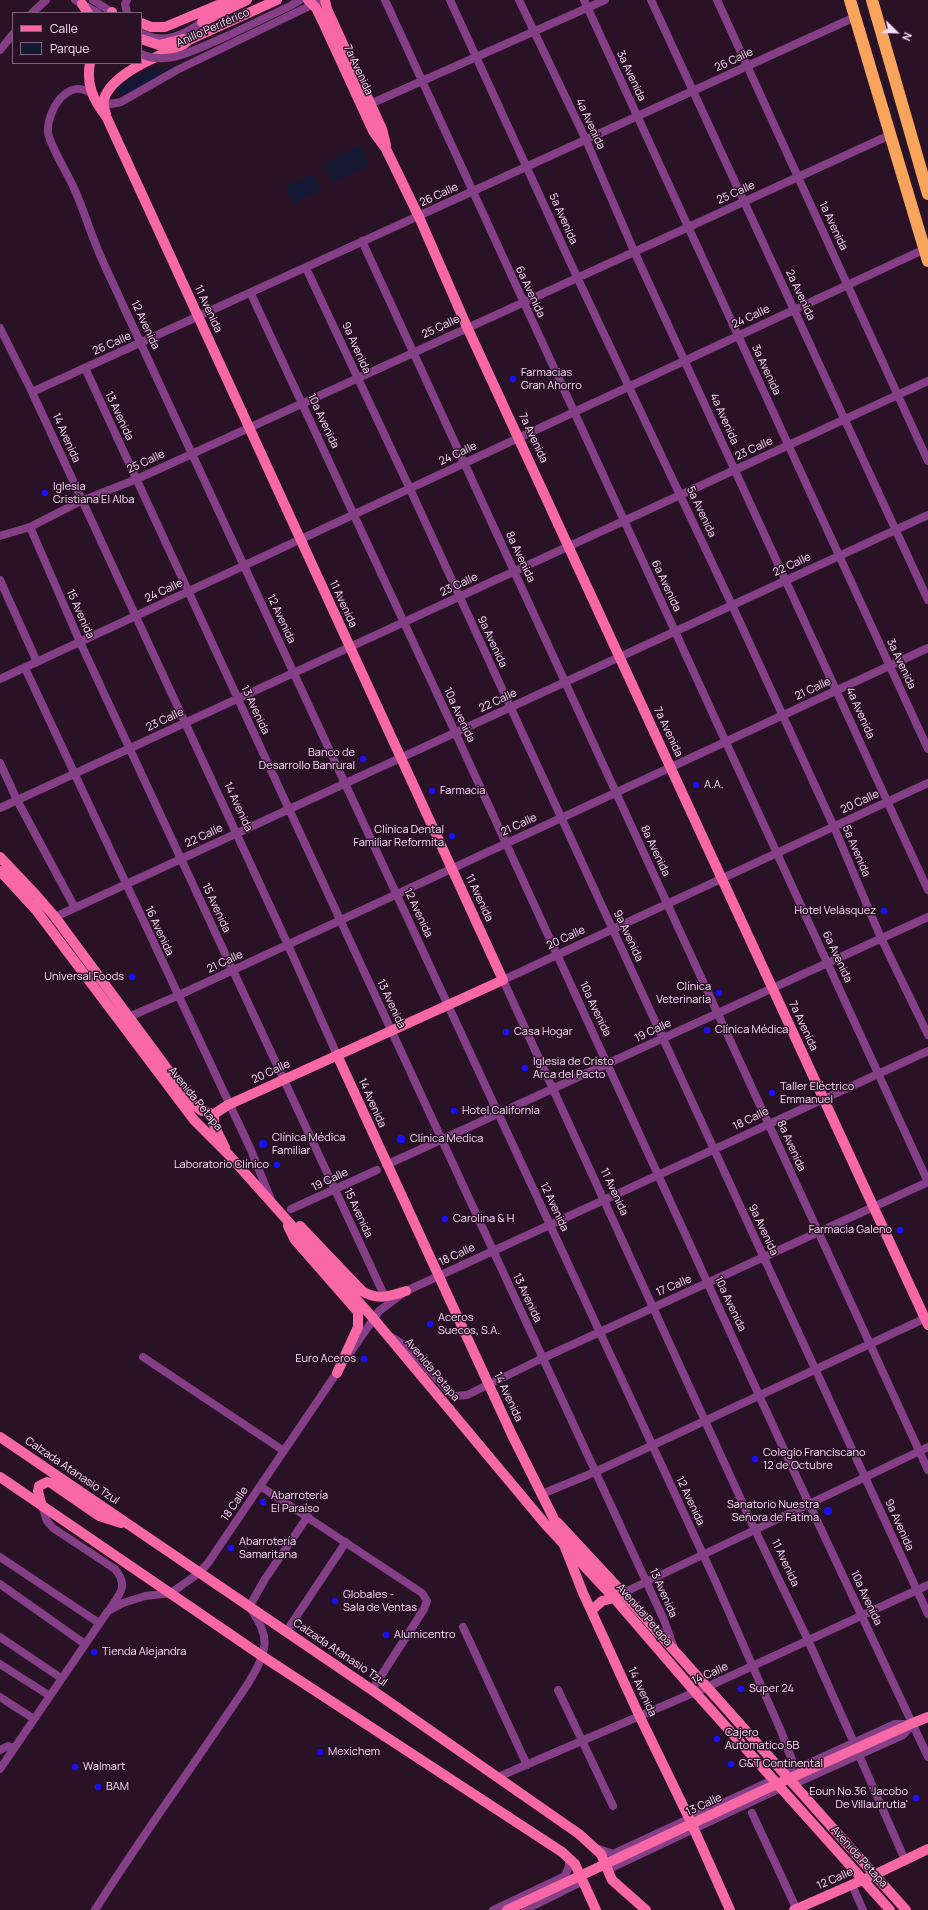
<!DOCTYPE html>
<html>
<head>
<meta charset="utf-8">
<style>
	body { margin:0 }
	#map { position:relative; width:928px; height:1910px; overflow:hidden; background:#291226; font-family:Manrope,sans-serif }
	canvas { display:block }
	.legend { position:absolute; left:12px; top:12px; width:130px; height:52px; box-sizing:border-box; background:#291226; border:1px solid #7e627b; margin:0; padding:5px 7px; list-style:none; font-size:12px; color:#fddbfb }
	.legend li { display:flex; align-items:center; gap:8px; height:20px }
	.legend b { width:20px; border:1px solid #7e627b }
	.north { position:absolute; left:876px; top:12px; width:40px; height:40px; -webkit-text-stroke:3px #291226; paint-order:stroke; rotate:113deg; font-size:11px; font-weight:700; line-height:16px; text-align:center; color:#fddbfb }
	.north::after { content:''; display:block; margin:auto; width:14px; height:18px; background:#fddbfb; clip-path:polygon(50% 0,100% 100%,50% 72%,0 100%) }
</style>
</head>
<body>
<div id="map">
<canvas width="928" height="1910"></canvas>
<ul class="legend">
<li><b style="height:5px;background:#f868a6"></b>Calle</li>
<li><b style="height:11px;background:#151833"></b>Parque</li>
</ul>
<div class="north">N</div>
</div>
<script>
const c = document.querySelector('canvas').getContext('2d');
c.lineJoin = 'round';
function paint(path, color) { c.fillStyle = color; c.fill(path, 'evenodd'); }
function stroke(path, color, width, dash) { c.strokeStyle = color; c.lineWidth = width; c.lineCap = dash ? 'butt' : 'round'; c.setLineDash(dash || []); c.stroke(path); }
function drawText(font, color, halo, rows, align = 'center') {
  c.font = font + ' Manrope,sans-serif'; c.lineWidth = 3; c.setLineDash([]); c.textBaseline = 'middle'; c.strokeStyle = halo; c.fillStyle = color; for (const [text, x, y, turn = 0] of rows) {
    c.save(); c.translate(x, y); c.rotate((+turn || 0) * Math.PI / 180); c.textAlign = isNaN(turn) ? turn : align; if (halo) c.strokeText(text, 0, 0); c.fillText(text, 0, 0); c.restore();
  }
}
paint(new Path2D(`
	M182 64 134 91 121 95 117 92V86L148 69 171 68Z
	M360 146 369 166 332 182 324 163Z
	M314 174 321 191 293 203 285 186Z`), '#151833');
stroke(new Path2D(`
	M75 0 98 13
	M93 0 113 13
	M385 0 928 1182
	M450 0 577 277 732 605 834 827 881 938 928 1035
	M519 0 586 140 634 251 928 890
	M584 0 928 749
	M651 0 928 600
	M717 0 928 461
	M32 13 46 0
	M127 13 125 4 127 0
	M141 33C164 45 182 36 202 22
	M227 36 290 6 300 0
	M0 50 13 34
	M91 93C81 87 73 87 64 95 54 103 47 121 48 133 50 145 67 173 73 186 82 205 88 226 96 245 103 264 113 282 121 301L714 1578 781 1731 792 1760 794 1771
	M104 100 111 104 121 102 177 70 322 0
	M370 104 605 0
	M362 241 928 1470
	M306 268 410 489 928 1614
	M251 294 455 732 797 1478 928 1757
	M0 328 32 392 288 945 337 1055
	M85 368 664 1620 674 1648
	M32 392 855 17
	M30 527 80 642 385 1297
	M0 536 30 527 81 501 137 479 890 135
	M0 580 37 662
	M25 668 251 1150 271 1200
	M0 679 925 249
	M0 763 17 800 75 908
	M0 808 928 381
	M55 917 928 515
	M124 1019 177 996 928 648
	M386 1165 928 917
	M291 1209 377 1170
	M391 1337 408 1347 451 1394 456 1396 467 1395 543 1358 928 1182
	M350 1353 379 1311 406 1291 928 1051
	M143 1357 284 1451
	M260 1486 422 1593 427 1601 424 1609 372 1690
	M542 1494 595 1472 928 1317
	M41 1503 47 1521 53 1528 115 1569C129 1586 120 1594 109 1610
	M0 1557 99 1623
	M0 1584 85 1644
	M623 1593 928 1447
	M249 1607 265 1579 308 1516
	M463 1627 527 1765
	M286 1632 346 1542
	M0 1637 61 1678
	M0 1664 50 1696
	M558 1690 613 1806
	M0 1697 34 1719
	M854 1743 808 1640 755 1530 503 980 928 783
	M0 1750 8 1746 14 1748
	M859 1755 905 1860
	M0 1769 108 1611 123 1603 145 1596 171 1593 199 1573 208 1563 340 1368
	M790 1772 895 1724H908
	M498 1777 707 1687 928 1585
	M794 1784 903 1735 913 1724
	M752 1813 797 1910
	M596 1848 613 1854 773 1780
	M607 1870 781 1788
	M852 1885 863 1910
	M95 1910C136 1845 181 1783 224 1719 237 1699 260 1671 264 1648 267 1634 258 1620 251 1609
	M493 1910 565 1876 569 1866V1858
	M525 1910 583 1881`), '#853f86', 8);
stroke(new Path2D(`
	M325 0 327 9 382 129 386 145
	M82 4 88 13
	M112 12V13
	M321 18 373 131 386 149 419 217 467 327 928 1325
	M202 22 247 0
	M141 23 151 27H165L230 0
	M141 39 159 45 183 39
	M90 63C86 84 93 100 106 116L503 980 228 1105 214 1114
	M106 114C104 109 103 104 104 99 112 73 160 55 183 45L189 40 277 0
	M0 857 36 895 55 917 194 1105 202 1111 214 1114
	M0 871 36 910 194 1120 228 1154 286 1219 373 1318 546 1525 614 1598 695 1692 890 1910
	M337 1055 512 1435 553 1517 583 1593 639 1715 689 1818 730 1910
	M214 1114V1125L225 1148
	M288 1226 295 1240 358 1312V1327L337 1373
	M300 1226 362 1291C378 1301 389 1296 406 1291
	M0 1437 372 1690 579 1834 601 1854 612 1880 646 1910
	M0 1477 262 1656 562 1852 575 1864 596 1910
	M41 1503 38 1491 39 1486 47 1482 51 1483 99 1516 121 1523
	M557 1522 623 1593 906 1910
	M592 1610 602 1601 614 1598
	M913 1723 928 1717
	M794 1910 874 1875 928 1849`), '#f868a6', 10);
stroke(new Path2D(`
	M850 0 928 261
	M872 0 928 194`), '#f8a45c', 12);
stroke(new Path2D(`
	M141 54C170 67 200 47 227 36`), '#853f86', 8);
stroke(new Path2D(`
	M308 0 316 8 321 18
	M507 1910 766 1789 913 1723`), '#f868a6', 10);
for (const [x, y, r, color] of [
	[513,379,4,"#1a10f5"],
	[45,493,4,"#1a10f5"],
	[363,759,4,"#1a10f5"],
	[696,785,4,"#1a10f5"],
	[432,791,4,"#1a10f5"],
	[452,836,4,"#1a10f5"],
	[884,911,4,"#1a10f5"],
	[132,977,4,"#1a10f5"],
	[719,993,4,"#1a10f5"],
	[707,1030,4,"#1a10f5"],
	[506,1032,4,"#1a10f5"],
	[525,1068,4,"#1a10f5"],
	[772,1093,4,"#1a10f5"],
	[454,1111,4,"#1a10f5"],
	[401,1139,5,"#1a10f5"],
	[263,1144,5,"#1a10f5"],
	[277,1165,4,"#1a10f5"],
	[445,1219,4,"#1a10f5"],
	[900,1230,4,"#1a10f5"],
	[430,1324,4,"#1a10f5"],
	[364,1359,4,"#1a10f5"],
	[755,1459,4,"#1a10f5"],
	[263,1502,4,"#1a10f5"],
	[828,1511,5,"#1a10f5"],
	[231,1548,4,"#1a10f5"],
	[335,1601,4,"#1a10f5"],
	[386,1635,4,"#1a10f5"],
	[94,1652,4,"#1a10f5"],
	[741,1689,4,"#1a10f5"],
	[717,1739,4,"#1a10f5"],
	[320,1752,4,"#1a10f5"],
	[731,1764,4,"#1a10f5"],
	[75,1767,4,"#1a10f5"],
	[98,1787,4,"#1a10f5"],
	[916,1798,4,"#1a10f5"]
]) { const dot = new Path2D(); dot.arc(x, y, r, 0, 2 * Math.PI); c.fillStyle = color; c.fill(dot); stroke(dot, '#291226', 1.5); }
drawText('11px', '#fddbfb', '#291226', [
	["Anillo Periférico",213,28,-24],
	["26 Calle",734,60,-25],
	["7a Avenida",358,70,65],
	["3a Avenida",631,76,65],
	["4a Avenida",590,124,65],
	["25 Calle",736,193,-24],
	["26 Calle",439,195,-25],
	["5a Avenida",563,219,66],
	["1a Avenida",833,226,65],
	["6a Avenida",530,292,65],
	["2a Avenida",800,295,65],
	["11 Avenida",208,309,65],
	["24 Calle",751,317,-25],
	["12 Avenida",145,325,65],
	["25 Calle",441,327,-25],
	["26 Calle",112,344,-24],
	["9a Avenida",356,348,66],
	["3a Avenida",766,370,65],
	["13 Avenida",119,416,65],
	["4a Avenida",724,419,66],
	["10a Avenida",323,421,65],
	["14 Avenida",66,438,66],
	["7a Avenida",533,438,65],
	["23 Calle",754,449,-25],
	["24 Calle",458,454,-25],
	["25 Calle",146,462,-25],
	["5a Avenida",701,512,65],
	["8a Avenida",520,557,65],
	["22 Calle",792,565,-25],
	["23 Calle",459,585,-25],
	["6a Avenida",666,586,65],
	["24 Calle",164,591,-25],
	["11 Avenida",343,604,65],
	["15 Avenida",80,614,66],
	["12 Avenida",281,619,65],
	["9a Avenida",492,642,65],
	["3a Avenida",901,664,65],
	["21 Calle",813,689,-25],
	["22 Calle",498,701,-25],
	["13 Avenida",255,710,65],
	["4a Avenida",860,713,66],
	["10a Avenida",459,715,65],
	["23 Calle",165,720,-25],
	["7a Avenida",668,732,65],
	["20 Calle",860,802,-25],
	["14 Avenida",238,807,65],
	["21 Calle",519,825,-25],
	["22 Calle",204,836,-25],
	["8a Avenida",655,851,65],
	["5a Avenida",856,851,67],
	["11 Avenida",479,898,65],
	["15 Avenida",216,908,65],
	["12 Avenida",418,913,65],
	["16 Avenida",159,931,65],
	["9a Avenida",628,936,65],
	["20 Calle",566,938,-25],
	["6a Avenida",837,957,65],
	["21 Calle",225,962,-25],
	["13 Avenida",391,1004,65],
	["10a Avenida",595,1009,65],
	["7a Avenida",803,1026,65],
	["19 Calle",653,1031,-25],
	["20 Calle",271,1072,-25],
	["Avenida Petapa",195,1099,51],
	["14 Avenida",372,1103,66],
	["18 Calle",751,1119,-26],
	["8a Avenida",791,1146,66],
	["19 Calle",330,1180,-25],
	["11 Avenida",614,1192,65],
	["12 Avenida",554,1207,65],
	["15 Avenida",358,1213,65],
	["9a Avenida",763,1230,65],
	["18 Calle",457,1255,-25],
	["17 Calle",674,1286,-23],
	["13 Avenida",527,1298,65],
	["10a Avenida",730,1304,65],
	["Avenida Petapa",432,1370,50],
	["14 Avenida",508,1397,65],
	["Calzada Atanasio Tzul",72,1471,34],
	["12 Avenida",690,1501,65],
	["18 Calle",235,1504,-56],
	["9a Avenida",899,1525,66],
	["11 Avenida",785,1563,65],
	["13 Avenida",663,1593,66],
	["10a Avenida",866,1598,65],
	["Avenida Petapa",644,1615,49],
	["Calzada Atanasio Tzul",340,1653,34],
	["14 Calle",710,1674,-24],
	["14 Avenida",642,1692,65],
	["13 Calle",704,1805,-25],
	["Avenida Petapa",859,1857,48],
	["12 Calle",835,1879,-24]
]);
drawText('11px', '#fddbfb', '#291226', [
	["Farmacias",521,373],
	["Gran Ahorro",521,386],
	["Iglesia",53,487],
	["Cristiana El Alba",53,500],
	["Banco de",355,753,"right"],
	["Desarrollo Banrural",355,766,"right"],
	["A.A.",704,785],
	["Farmacia",440,791],
	["Clínica Dental",444,830,"right"],
	["Familiar Reformita",444,843,"right"],
	["Hotel Velásquez",876,911,"right"],
	["Universal Foods",124,977,"right"],
	["Clínica",711,987,"right"],
	["Veterinaria",711,1000,"right"],
	["Clínica Médica",715,1030],
	["Casa Hogar",514,1032],
	["Iglesia de Cristo",533,1062],
	["Arca del Pacto",533,1075],
	["Taller Eléctrico",780,1087],
	["Emmanuel",780,1100],
	["Hotel California",462,1111],
	["Clínica Médica",272,1138],
	["Familiar",272,1151],
	["Clínica Medica",410,1139],
	["Laboratorio Clínico",269,1165,"right"],
	["Carolina & H",453,1219],
	["Farmacia Galeno",892,1230,"right"],
	["Aceros",438,1318],
	["Suecos, S.A.",438,1331],
	["Euro Aceros",356,1359,"right"],
	["Colegio Franciscano",763,1453],
	["12 de Octubre",763,1466],
	["Abarrotería",271,1496],
	["El Paraíso",271,1509],
	["Sanatorio Nuestra",819,1505,"right"],
	["Señora de Fátima",819,1518,"right"],
	["Abarrotería",239,1542],
	["Samaritana",239,1555],
	["Globales -",343,1595],
	["Sala de Ventas",343,1608],
	["Alumicentro",394,1635],
	["Tienda Alejandra",102,1652],
	["Super 24",749,1689],
	["Cajero",725,1733],
	["Automatico 5B",725,1746],
	["Mexichem",328,1752],
	["G&T Continental",739,1764],
	["Walmart",83,1767],
	["BAM",106,1787],
	["Eoun No.36 'Jacobo",908,1792,"right"],
	["De Villaurrutia'",908,1805,"right"]
], 'left');
</script>
</body>
</html>
